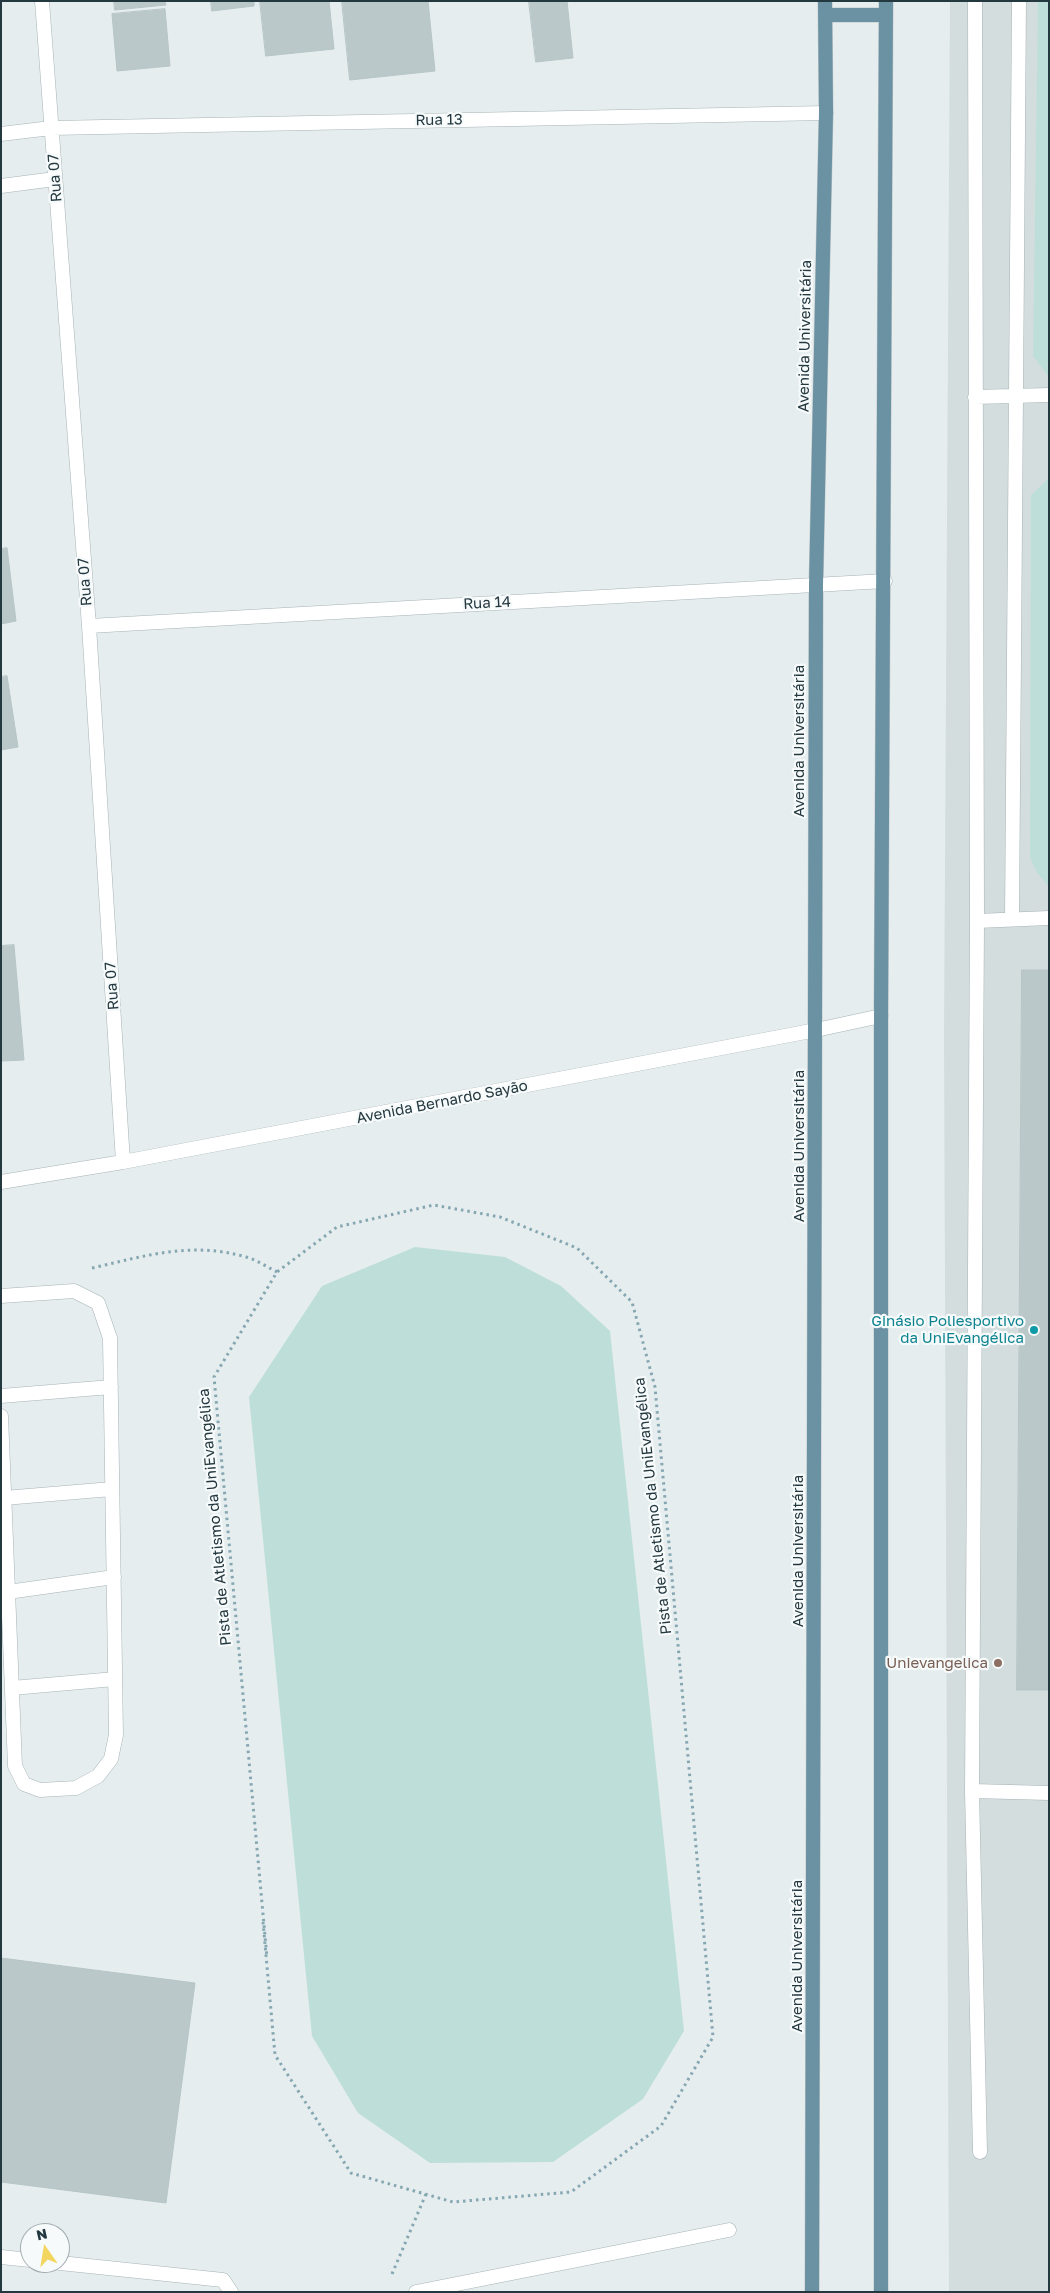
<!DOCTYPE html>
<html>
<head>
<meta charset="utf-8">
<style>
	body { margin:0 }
	#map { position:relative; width:1050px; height:2293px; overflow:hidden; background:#e5edee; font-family:"Golos Text",sans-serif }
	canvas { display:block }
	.frame { position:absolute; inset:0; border:2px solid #243840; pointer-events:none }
	.north { position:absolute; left:20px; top:2223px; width:50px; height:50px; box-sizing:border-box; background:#f6fafa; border:1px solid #a2acb0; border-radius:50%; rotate:347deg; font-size:14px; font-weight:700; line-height:20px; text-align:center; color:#243840 }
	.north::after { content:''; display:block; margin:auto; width:18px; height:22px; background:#f2d65f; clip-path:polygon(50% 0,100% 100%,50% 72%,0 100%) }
</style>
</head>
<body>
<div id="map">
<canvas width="1050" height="2293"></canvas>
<div class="frame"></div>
<div class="north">N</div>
</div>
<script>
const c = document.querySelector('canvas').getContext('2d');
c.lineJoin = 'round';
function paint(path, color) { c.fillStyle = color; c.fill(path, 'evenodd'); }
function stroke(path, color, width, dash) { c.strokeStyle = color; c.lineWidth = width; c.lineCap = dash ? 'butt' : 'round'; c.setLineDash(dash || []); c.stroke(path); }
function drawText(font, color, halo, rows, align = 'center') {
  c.font = font + ' "Golos Text",sans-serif'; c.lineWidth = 4.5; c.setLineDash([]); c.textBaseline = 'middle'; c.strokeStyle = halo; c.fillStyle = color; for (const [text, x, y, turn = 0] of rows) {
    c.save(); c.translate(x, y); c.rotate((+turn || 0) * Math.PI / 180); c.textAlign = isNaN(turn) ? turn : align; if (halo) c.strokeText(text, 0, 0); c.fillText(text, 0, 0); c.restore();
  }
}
paint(new Path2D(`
	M950 1H1049V2292H949L944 1035Z`), '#d3ddde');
paint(new Path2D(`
	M1038 1H1049V377L1033 356Z
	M1049 478V886H1048L1036 871 1030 857 1031 495Z
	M415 1247 505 1257 561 1286 610 1331 684 2031 643 2099 553 2162 430 2163 358 2113 312 2036 249 1397 322 1286Z`), '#bedfd9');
const building = new Path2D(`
	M114 1H165L166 5 115 10Z
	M211 1H254V6L212 11Z
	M260 1H329L334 49 266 56Z
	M342 1H428L435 71 350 80Z
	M529 1H567L573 58 536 62Z
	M165 9 170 66 117 71 112 14Z
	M7 548 16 621 1 624V549Z
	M7 676 18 747 1 750V677Z
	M14 945 24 1060 1 1061V946Z
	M1022 970H1049V1690H1017Z
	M1 1958 195 1983 166 2203 1 2182Z`);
paint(building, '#bac8c9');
stroke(building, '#b7c5c8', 1);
const service = new Path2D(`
	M975 1 977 921 972 1791 1049 1793
	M1 134 51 128
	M1 186 55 179
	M975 397 1049 395
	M1012 918 1019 1
	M977 921 1049 918
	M1 1296 74 1291 98 1303 110 1338 116 1735 111 1759 98 1776 76 1788 40 1790 24 1784 15 1766 1 1416
	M1 1396 111 1387
	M4 1498 112 1489
	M8 1592 114 1577
	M12 1688 115 1679
	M972 1791 980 2152
	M1 2257 30 2260
	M60 2263 223 2280 231 2292
	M416 2292 729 2230`);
const minor = new Path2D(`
	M42 1 89 626 123 1162
	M51 128 826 113
	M89 626 885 581
	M1 1182 123 1162 816 1030 881 1016`);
const primary = new Path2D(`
	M826 15H886
	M812 2292 816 585 826 113 825 1
	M881 2292V1016L886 1`);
stroke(service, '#a7b3b6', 15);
stroke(minor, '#a7b3b6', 15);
stroke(primary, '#c2c7ca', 15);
stroke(new Path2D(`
	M92 1268C145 1256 191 1241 246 1257 257 1260 267 1267 277 1272
	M263 1922 275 2055 351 2173 453 2202 571 2192 661 2126 713 2037 655 1387 632 1302 577 1248 500 1217 434 1205 337 1227 277 1272 214 1377 267 1958
	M392 2274 426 2194`), '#86a7b2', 3, [2.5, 4]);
stroke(service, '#fff', 14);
stroke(minor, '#fff', 14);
stroke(primary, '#6a92a3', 14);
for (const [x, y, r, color] of [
	[1034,1330,5,"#0f9aa8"],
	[998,1663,5,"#8d6e63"]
]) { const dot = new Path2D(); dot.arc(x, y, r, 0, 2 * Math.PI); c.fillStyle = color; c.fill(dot); stroke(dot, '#f6fafa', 2); }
drawText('15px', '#243840', '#f6fafa', [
	["Rua 13",439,120,-1],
	["Rua 07",55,178,-94],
	["Avenida Universitária",805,336,-89],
	["Rua 07",85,582,-94],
	["Rua 14",487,603,-3],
	["Avenida Universitária",799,741,-90],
	["Rua 07",112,986,-94],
	["Avenida Bernardo Sayão",442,1102,-11],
	["Avenida Universitária",799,1146,-90],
	["Pista de Atletismo da UniEvangélica",653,1506,-96],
	["Pista de Atletismo da UniEvangélica",215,1517,-95],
	["Avenida Universitária",798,1551,-90],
	["Avenida Universitária",797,1956,-90]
]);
drawText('15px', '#0d838f', '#f6fafa', [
	["Ginásio Poliesportivo",1024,1321],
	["da UniEvangélica",1024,1338]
], 'right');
drawText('15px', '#785e54', '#f6fafa', [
	["Unievangelica",988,1663]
], 'right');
</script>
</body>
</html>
